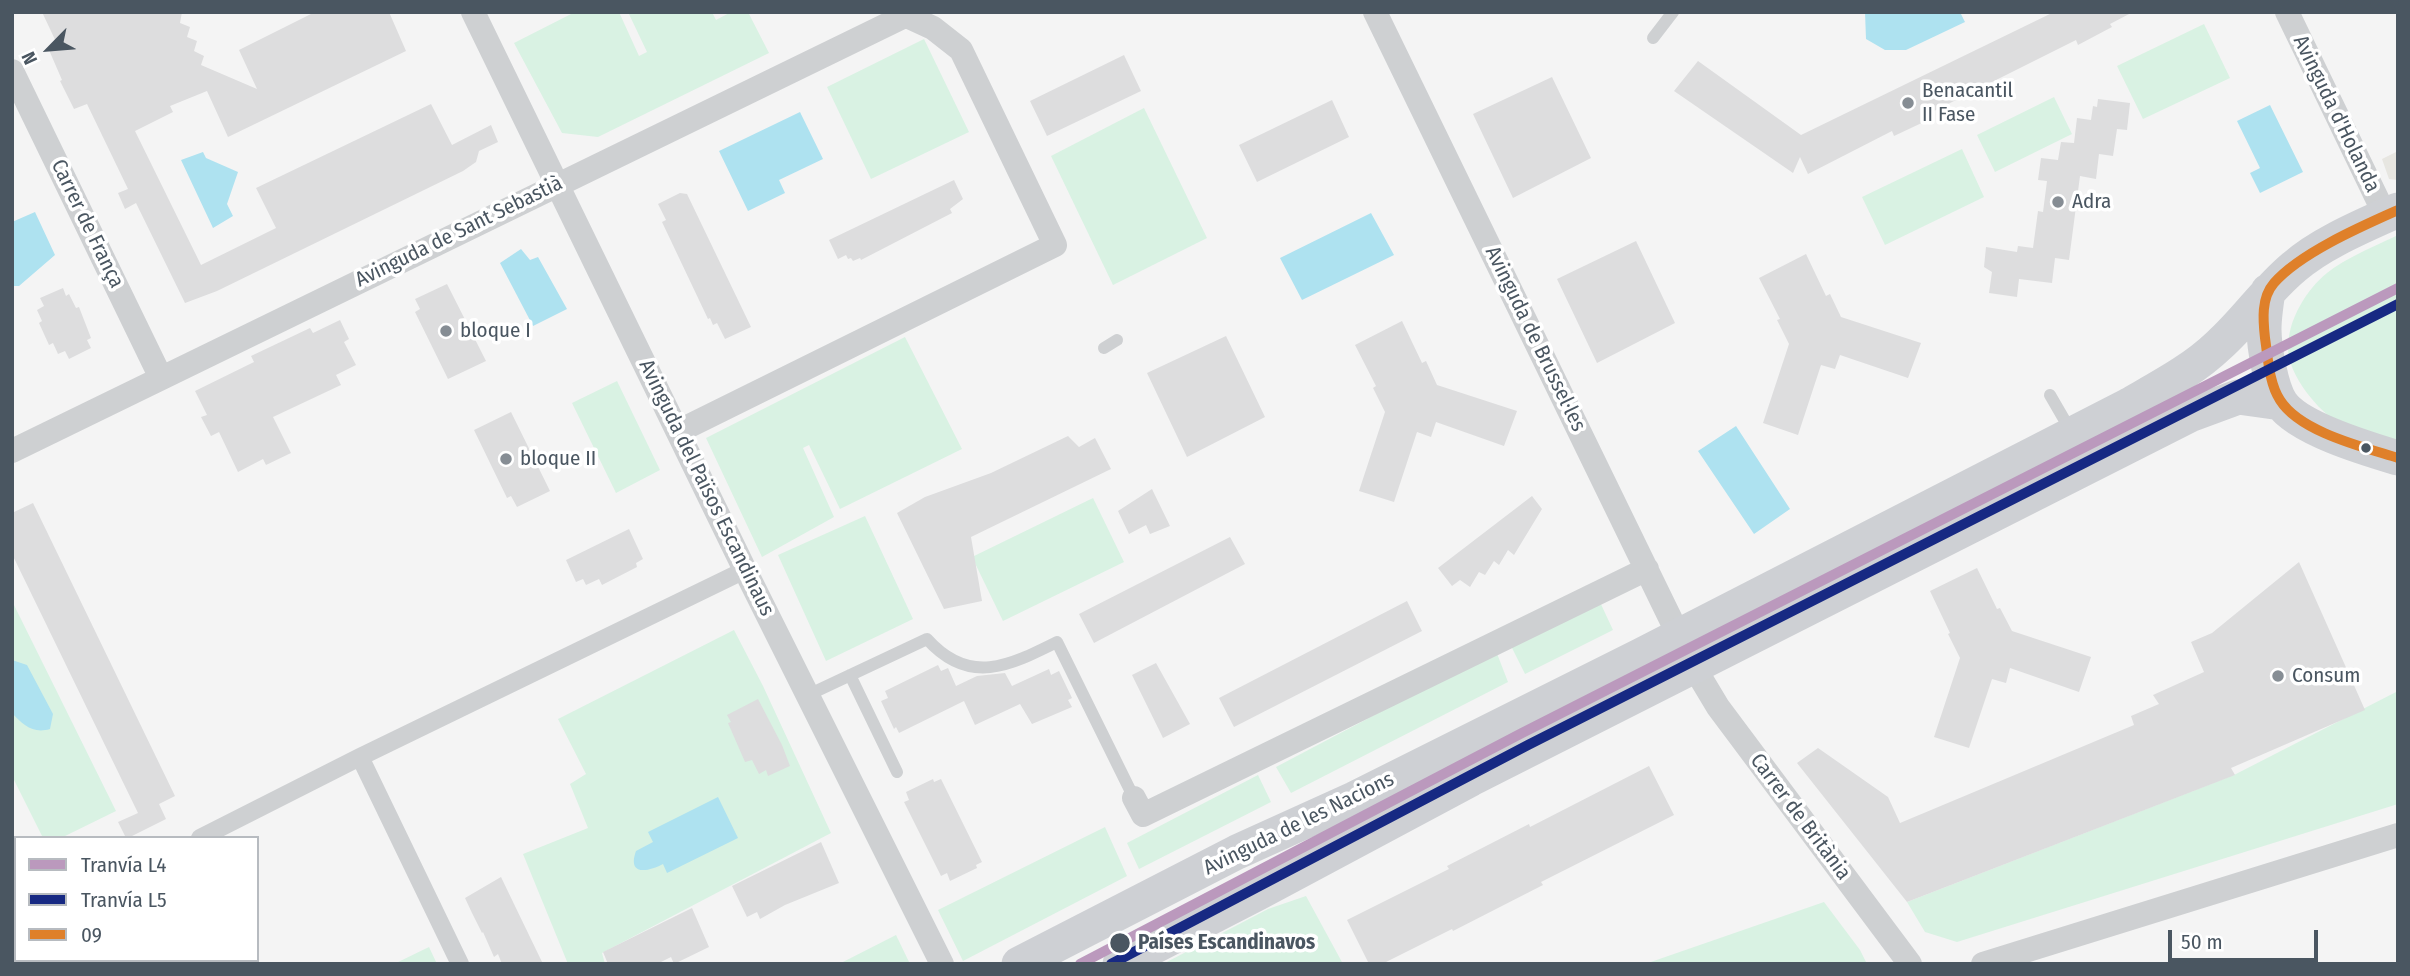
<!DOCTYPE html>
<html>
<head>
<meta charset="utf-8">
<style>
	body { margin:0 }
	#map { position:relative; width:2410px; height:976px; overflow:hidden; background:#f4f4f4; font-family:"Fira Sans Condensed",sans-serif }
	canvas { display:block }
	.frame { position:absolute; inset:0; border:14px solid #4a5661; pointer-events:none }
	.legend { position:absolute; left:14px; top:836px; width:245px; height:126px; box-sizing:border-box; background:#fff; border:2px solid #b7bbc0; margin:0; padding:9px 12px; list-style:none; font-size:21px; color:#4a5661 }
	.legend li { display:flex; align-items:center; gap:14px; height:35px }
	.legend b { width:35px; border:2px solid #b7bbc0 }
	.north { position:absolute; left:14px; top:14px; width:70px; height:70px; -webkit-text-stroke:5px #fff; paint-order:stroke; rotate:245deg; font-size:19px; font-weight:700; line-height:28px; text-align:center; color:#4a5661 }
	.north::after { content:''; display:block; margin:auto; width:24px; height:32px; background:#4a5661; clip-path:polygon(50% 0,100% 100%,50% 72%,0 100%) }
	.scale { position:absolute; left:2168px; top:930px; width:150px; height:32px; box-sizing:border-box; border:4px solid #4a5661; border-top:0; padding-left:9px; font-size:21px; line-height:24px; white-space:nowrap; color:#4a5661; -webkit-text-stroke:5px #fff; paint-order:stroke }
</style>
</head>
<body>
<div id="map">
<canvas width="2410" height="976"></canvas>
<div class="frame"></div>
<ul class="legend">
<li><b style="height:9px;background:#bb99bd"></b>Tranvía L4</li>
<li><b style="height:9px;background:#172983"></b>Tranvía L5</li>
<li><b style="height:9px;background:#df802a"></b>09</li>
</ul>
<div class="north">N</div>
<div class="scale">50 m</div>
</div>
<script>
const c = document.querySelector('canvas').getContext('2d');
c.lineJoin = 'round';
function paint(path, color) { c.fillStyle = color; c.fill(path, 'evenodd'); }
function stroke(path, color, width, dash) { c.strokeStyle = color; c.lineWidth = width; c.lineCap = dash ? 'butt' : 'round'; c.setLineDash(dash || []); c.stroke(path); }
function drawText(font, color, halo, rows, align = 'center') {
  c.font = font + ' "Fira Sans Condensed",sans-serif'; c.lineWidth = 7; c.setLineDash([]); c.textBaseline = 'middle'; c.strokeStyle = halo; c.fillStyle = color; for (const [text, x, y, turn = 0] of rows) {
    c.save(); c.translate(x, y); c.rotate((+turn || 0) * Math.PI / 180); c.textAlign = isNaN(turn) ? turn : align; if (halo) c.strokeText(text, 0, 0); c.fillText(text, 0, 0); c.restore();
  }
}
paint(new Path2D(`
	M575 12H619L639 56 647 52 628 12H712L716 20 731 12H748L769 53 598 137 562 133 514 43Z
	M2204 24 2230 78 2143 119 2117 66Z
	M924 39 969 132 871 179 827 87Z
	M2054 97 2072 134 1995 172 1977 135Z
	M1144 108 1207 238 1113 285 1051 156Z
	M1962 149 1984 197 1885 245 1862 197Z
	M2398 235V442C2380 437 2356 434 2341 425 2318 411 2288 375 2288 348 2288 320 2306 290 2327 273 2344 259 2377 245 2398 235Z
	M905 337 962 449 840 509 809 445 803 448 834 517 762 557 706 438Z
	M617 381 660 470 616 493 572 403Z
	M1093 498 1124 562 1003 621 972 557Z
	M865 516 913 619 826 661 778 555Z
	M1599 600 1613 630 1525 674 1510 644Z
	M12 601 116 811 61 838H43L12 776Z
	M734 630 763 686 831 833 602 953 605 964H568L523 854 588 828 570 784 586 774 558 719Z
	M1496 651 1508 682 1291 793 1276 767Z
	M2398 691V804L1957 942 1925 932 1907 902 2234 775Z
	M1258 775 1271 802 1139 869 1127 843Z
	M1105 827 1127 876 963 961 938 910Z
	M1306 896 1343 964H1163L1268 909Z
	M1824 902 1860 950 1867 964H1645Z
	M896 935 910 964H839Z
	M429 947 437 964H394Z
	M141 960H241L245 964H142Z`), '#d9f2e3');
paint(new Path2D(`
	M2398 151V180L2389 179 2382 159Z`), '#e7e6e1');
paint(new Path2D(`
	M1865 12H1960L1965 22 1906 50H1885L1866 39Z
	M2270 105 2303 172 2260 193 2250 173 2260 168 2237 121Z
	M800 112 823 159 779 180 785 193 748 211 719 151Z
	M203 152 206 158 238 172 227 204 233 216 213 228 181 160Z
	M35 212 55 255 19 286H12V222Z
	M1371 213 1394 255 1302 300 1280 258Z
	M521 249 530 260 538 257 567 309 533 326 500 263Z
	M1736 426 1790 509 1754 534 1698 451Z
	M12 660 27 665 53 714 50 729C33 734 23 725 12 713Z
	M718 797 738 838 667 873 663 864C648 872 627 876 636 851L653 842 648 832Z`), '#aee2f0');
paint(new Path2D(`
	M42 12H182L180 23 190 27 187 37 197 41 194 51 204 56 201 65 257 89 239 50 315 12H389L406 51 228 137 207 91 170 106 173 112 135 131 201 265 276 228 256 188 431 104 452 145 491 125 498 142 479 151 476 162 463 171 217 291 185 303 136 203 125 209 118 193 128 189 87 104 74 109 60 81 62 80 49 50 58 46Z
	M2054 12H2133L2110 24 2112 27 2078 45 2076 40 1926 115 1928 120 1894 136 1892 131 1808 174 1800 157 1793 173 1674 91 1698 61 1801 135Z
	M1124 55 1141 91 1047 136 1030 101Z
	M1552 77 1591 158 1513 198 1473 114Z
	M2098 99 2130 103 2127 130 2117 129 2113 156 2099 154 2096 179 2080 176 2069 260 2055 258 2052 283 2019 279 2017 297 1989 293 1992 272 1984 267 1986 247 2017 252 2018 246 2033 248 2038 211 2043 212 2047 181 2038 180 2041 158 2058 160 2061 142 2074 143 2077 118 2091 120 2093 106 2097 107Z
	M1332 100 1349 137 1257 182 1239 145Z
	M954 180 963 199 950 209 952 213 861 260 860 258 853 261 851 258 848 259 846 255 838 259 829 240Z
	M680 193 687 194 751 327 725 339 717 323 713 325 710 318 708 319 662 222 666 220 658 204Z
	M1636 241 1675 323 1597 363 1557 279Z
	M1806 254 1826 296 1830 294 1841 317 1921 343 1908 378 1840 355 1835 369 1821 365 1798 435 1763 423 1789 344 1777 320 1780 319 1759 278Z
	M447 284 486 361 448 379 415 312 420 309 415 299Z
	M63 288 66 296 69 294 76 308 79 307 91 338 87 340 91 348 69 359 65 351 58 354 53 343 49 345 39 323 42 321 37 310 44 306 40 298Z
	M340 320 349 339 344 342 356 365 336 375 341 385 273 417 291 453 266 465 263 459 238 472 219 432 211 436 201 417 207 415 195 391 254 362 251 356 310 328 313 333Z
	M1402 321 1422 363 1426 361 1437 385 1517 411 1504 446 1436 422 1431 437 1417 432 1394 502 1359 491 1385 412 1373 388 1376 386 1355 345Z
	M1226 336 1265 417 1187 457 1147 373Z
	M511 412 550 491 517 507 511 496 507 498 474 430Z
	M1068 436 1079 447 1095 438 1111 469 971 537 982 601 944 609 897 513 925 497 991 473Z
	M1152 489 1170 526 1150 534 1146 525 1129 534 1118 511Z
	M1532 496 1542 509 1514 555 1508 550 1499 565 1494 561 1485 575 1479 572 1470 587 1460 580 1452 586 1438 568Z
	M33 503 175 796 159 804 166 819 128 838H126L118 822 138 813 12 554V513Z
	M629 529 643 559 636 563 637 567 602 585 599 579 586 585 583 579 576 582 566 560Z
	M1230 537 1245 564 1094 643 1079 614Z
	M2299 562 2365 710 2231 768 2235 775 1907 902 1797 763 1818 748 1888 797 1900 823 2134 725 2131 716 2159 704 2153 695 2204 672 2191 642 2212 633Z
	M1977 568 1997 609 2000 608 2012 631 2091 657 2079 692 2010 668 2006 683 1992 679 1969 748 1934 737 1960 658 1948 634 1950 633 1930 591Z
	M1407 601 1422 631 1234 727 1219 698Z
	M1156 663 1190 724 1163 738 1132 675Z
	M938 665 941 671 948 668 956 686 977 676 1005 673 1012 686 1049 669 1051 675 1059 671 1072 698 1068 700 1072 707 1032 724 1020 704 975 725 964 701 899 733 896 727 894 729 881 701 888 698 885 691Z
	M758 699 782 745 790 766 768 776 766 770 759 774 752 760 745 762 728 723 731 722 727 715Z
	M1649 766 1674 815 1541 882 1543 885 1453 931 1452 929 1382 964H1369L1347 920 1449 869 1447 866 1529 824 1530 827Z
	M933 779 934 782 941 779 982 862 976 865 977 868 950 881 947 873 941 876 904 802 909 800 906 792Z
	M821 842 839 883 785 905 760 919 757 912 747 917 732 886Z
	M501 877 514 904 543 964H502L498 954 494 957 483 932 482 933 472 913 465 898Z
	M692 908 709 947 674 964 671 957 657 964H608L603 952Z`), '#ddddde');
stroke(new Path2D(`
	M1653 38 1673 12
	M1104 348 1117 340
	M2050 395 2072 433
	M850 675 897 772
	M808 695 927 639C969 686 1009 666 1057 642L1134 798`), '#ced0d2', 12);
stroke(new Path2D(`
	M360 757 460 964
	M200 838 360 757 745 570
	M12 932 16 931`), '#ced0d2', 18);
stroke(new Path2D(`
	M473 12 745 570 942 964
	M1375 12 1694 667 1718 707 1910 964
	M2287 12 2385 215
	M12 71 161 378
	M679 431 1055 245 961 50 933 28 907 16
	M12 451 913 12
	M1134 798 1143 815 1647 569
	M1983 964 2398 835`), '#ced0d2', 24);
stroke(new Path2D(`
	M2268 291C2266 304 2264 317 2264 329 2264 347 2271 388 2281 403 2299 429 2368 449 2398 458
	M1019 964 1237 852 1354 799 1640 656 2129 405C2160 387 2193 370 2219 345 2246 321 2266 290 2294 267 2321 243 2365 225 2398 210
	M1120 964 1258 893 1471 779 2192 414 2238 397 2281 403`), '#ced0d4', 35);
stroke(new Path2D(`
	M2398 210C2362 226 2300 253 2274 283 2261 298 2263 320 2265 338 2268 358 2269 383 2280 400 2300 432 2363 447 2398 458`), '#df802a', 10);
stroke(new Path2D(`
	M1080 964 1522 733 2398 288`), '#bb99bd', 10);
stroke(new Path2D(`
	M1111 964 1528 745 2398 304`), '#172983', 10);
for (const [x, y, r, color] of [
	[1908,103,7,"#868d94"],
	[2058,202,7,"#868d94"],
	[446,331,7,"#868d94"],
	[2366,448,6,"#4a5661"],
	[506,459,7,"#868d94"],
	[2278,676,7,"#868d94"],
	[1120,943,11,"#4a5661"]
]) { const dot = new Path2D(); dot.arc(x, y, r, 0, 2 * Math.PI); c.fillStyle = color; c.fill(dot); stroke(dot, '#fff', 2.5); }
drawText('21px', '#4a5661', '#fff', [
	["Benacantil",1922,91],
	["II Fase",1922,115],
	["Adra",2072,202],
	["bloque I",460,331],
	["bloque II",520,459],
	["Consum",2292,676]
], 'left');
drawText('21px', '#4a5661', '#fff', [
	["Avinguda d'Holanda",2336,114,64],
	["Carrer de França",87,224,64],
	["Avinguda de Sant Sebastià",459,232,-26],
	["Avinguda de Brussel·les",1535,339,64],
	["Avinguda del Països Escandinaus",706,488,64],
	["Carrer de Britània",1800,817,53],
	["Avinguda de les Nacions",1299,824,-26]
]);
drawText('bold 21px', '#4a5661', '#fff', [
	["Países Escandinavos",1138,943]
], 'left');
</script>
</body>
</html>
